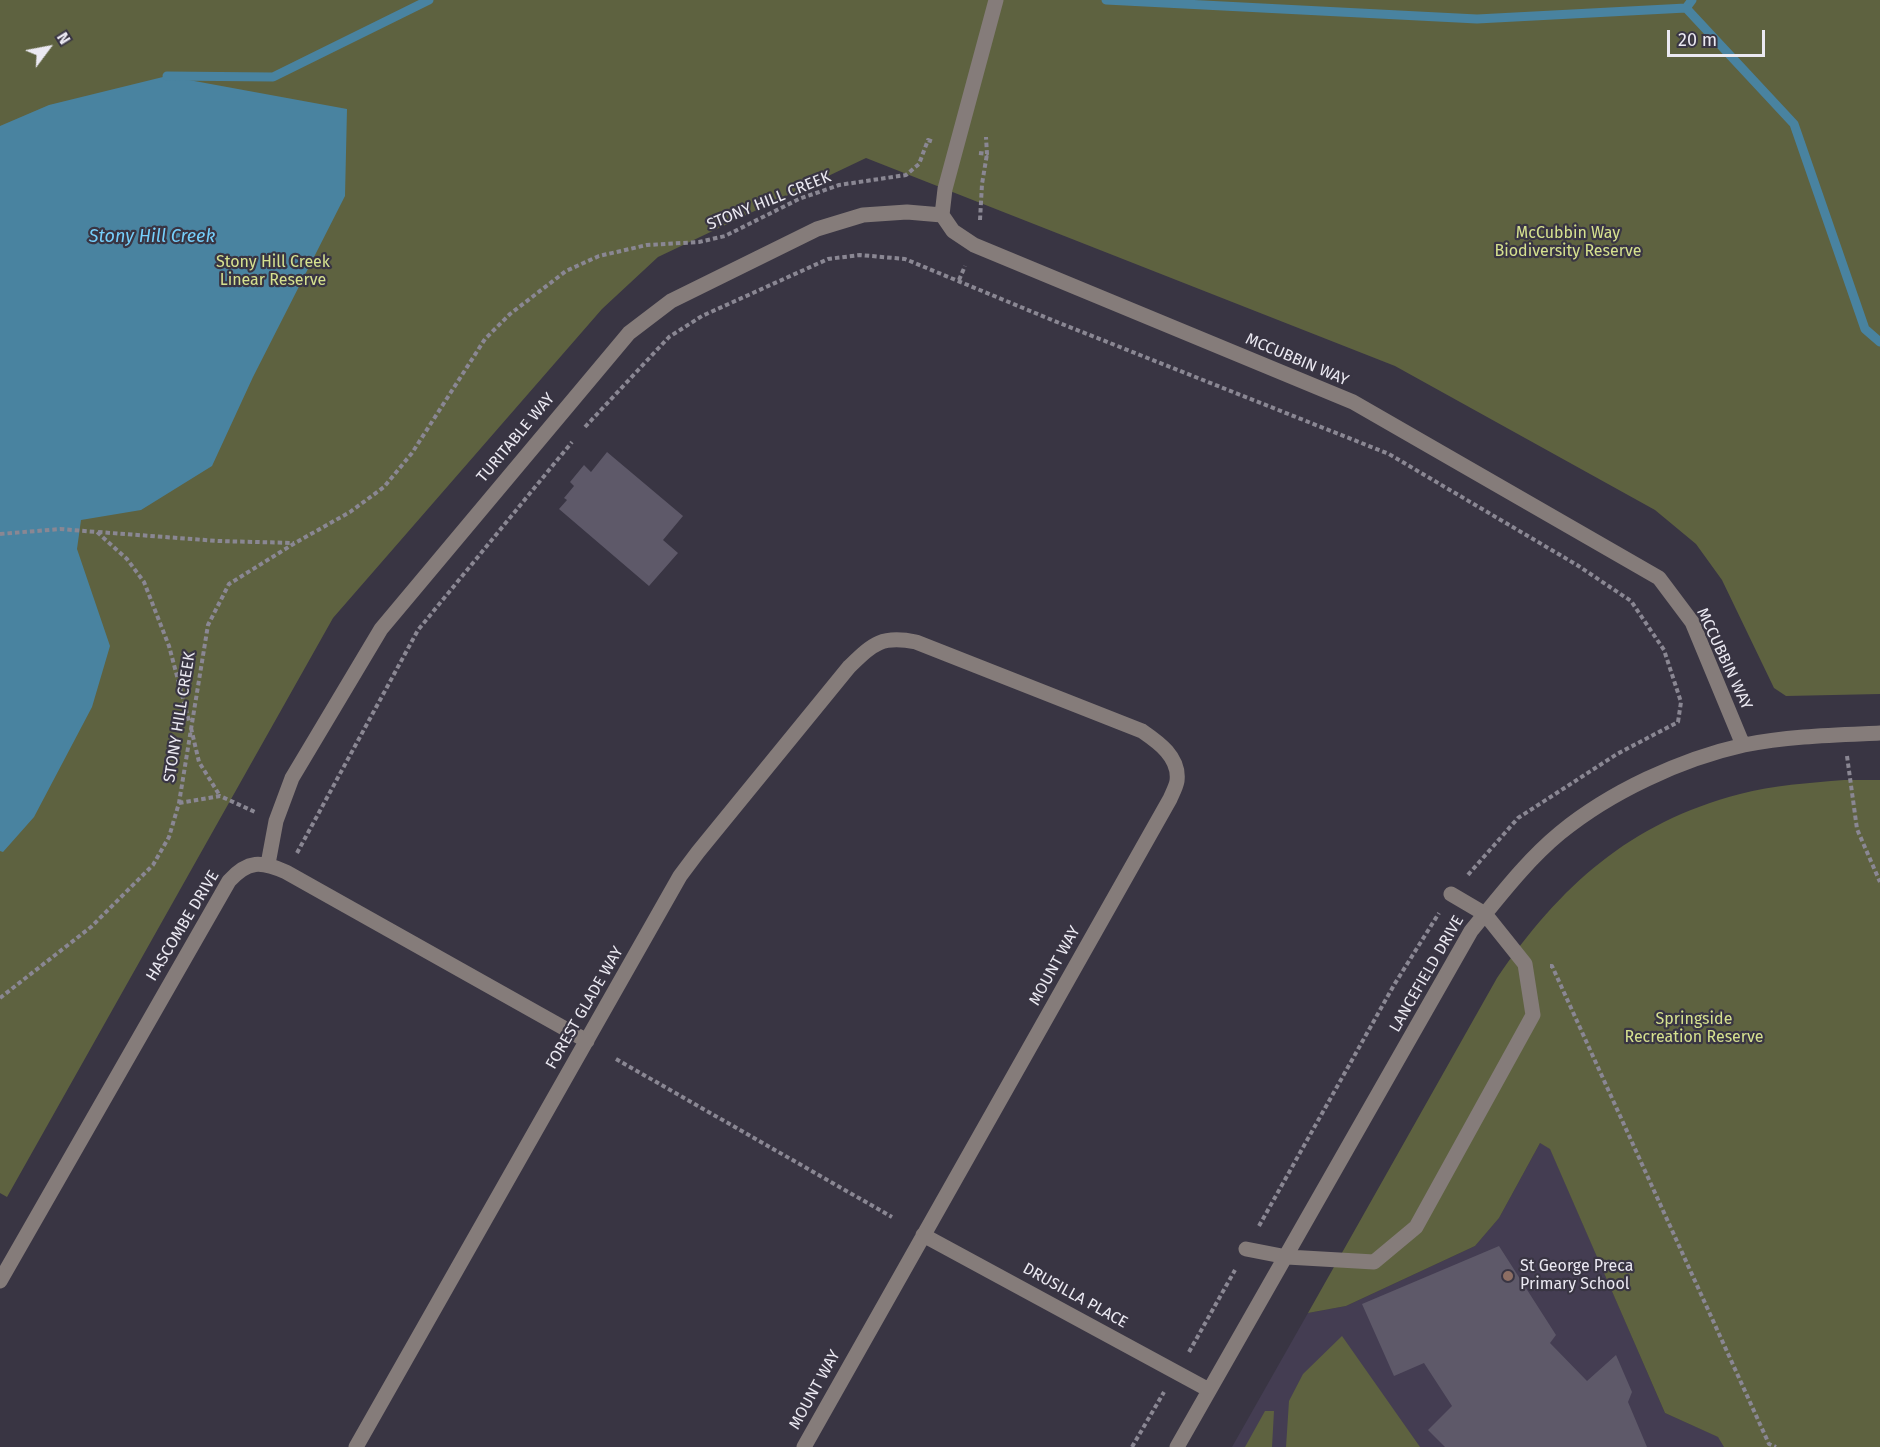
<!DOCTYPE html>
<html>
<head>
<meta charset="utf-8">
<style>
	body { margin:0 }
	#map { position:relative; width:1880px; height:1447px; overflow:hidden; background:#393543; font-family:"Fira Sans",sans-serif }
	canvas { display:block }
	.north { position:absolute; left:18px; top:18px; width:60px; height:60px; -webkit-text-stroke:4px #393543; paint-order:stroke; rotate:58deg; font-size:16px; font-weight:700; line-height:24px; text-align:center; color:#ebe9f2 }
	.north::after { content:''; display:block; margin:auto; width:21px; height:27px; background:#ebe9f2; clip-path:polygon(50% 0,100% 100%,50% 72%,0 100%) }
	.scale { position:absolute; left:1667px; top:30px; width:98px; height:27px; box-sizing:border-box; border:3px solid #ebe9f2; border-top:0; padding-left:8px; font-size:18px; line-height:21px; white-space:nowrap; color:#ebe9f2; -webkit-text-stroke:4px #393543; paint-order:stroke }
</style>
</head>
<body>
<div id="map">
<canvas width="1880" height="1447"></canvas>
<div class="north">N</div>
<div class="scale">20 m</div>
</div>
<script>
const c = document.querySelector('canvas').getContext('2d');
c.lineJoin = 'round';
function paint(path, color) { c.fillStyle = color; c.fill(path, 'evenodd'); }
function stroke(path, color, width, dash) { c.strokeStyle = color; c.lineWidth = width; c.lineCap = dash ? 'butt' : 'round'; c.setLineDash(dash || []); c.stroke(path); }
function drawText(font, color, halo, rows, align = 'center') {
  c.font = font + ' "Fira Sans",sans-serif'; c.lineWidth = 4.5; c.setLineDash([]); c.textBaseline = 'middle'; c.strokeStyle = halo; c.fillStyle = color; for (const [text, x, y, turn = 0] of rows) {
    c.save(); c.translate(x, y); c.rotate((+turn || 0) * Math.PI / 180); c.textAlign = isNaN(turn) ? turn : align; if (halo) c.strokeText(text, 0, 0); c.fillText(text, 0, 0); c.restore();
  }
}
paint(new Path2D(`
	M1540 1143 1550 1148 1665 1413 1741 1447H1232L1308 1313 1346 1306 1475 1246 1499 1218Z`), '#443d52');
paint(new Path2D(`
	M0 0H1880V694L1786 696 1774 688 1722 580 1696 544 1655 510 1395 366 866 158 658 257 602 309 333 618 7 1197 0 1193Z
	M1844 780H1880V1447H1724L1718 1437 1665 1413 1550 1149 1540 1143 1499 1218 1475 1246 1346 1306 1308 1313 1497 978C1560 886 1629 823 1740 794 1773 785 1809 783 1844 780Z
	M1342 1336 1420 1447H1286L1289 1401 1303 1374Z
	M1265 1411H1274L1272 1447H1245Z`), '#5e6240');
paint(new Path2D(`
	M167 76 347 109 345 196 253 377 212 466 141 510 81 520 77 549 110 646 92 707 34 817 3 852 0 851V126L49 105Z`), '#4983a0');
stroke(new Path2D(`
	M1106 0 1477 19 1686 8 1692 0
	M1686 8 1794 124 1865 329 1880 342
	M167 76 273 77 429 0`), '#4983a0', 9);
paint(new Path2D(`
	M607 452 683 516 663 540 678 553 649 586 559 509 567 500 564 498 574 486 570 482 584 465 591 472Z
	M1499 1246 1556 1335 1550 1343 1587 1381 1616 1355 1632 1392 1628 1402 1647 1447H1445L1428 1430 1452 1406 1424 1363 1394 1376 1362 1304Z`), '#5e5969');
stroke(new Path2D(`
	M979 153 987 154 986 137
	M980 220 982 184 987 154
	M959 280 965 266
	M585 427 669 337 702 316 828 259 860 255 905 259 1052 320 1389 454 1577 565 1631 601 1664 650 1681 702 1678 722 1617 754 1518 818 1467 876
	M98 532 218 541 294 543
	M0 534 60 529 97 532 127 559 144 582 169 646 189 721
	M191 728 199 762 220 796
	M1847 756 1857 829 1880 882
	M179 803 220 796 255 812
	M297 853 418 630 572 442
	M1550 966H1552L1769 1444 1776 1447
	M0 998 91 927 153 865 169 837 179 803 208 625 229 584 295 543 350 512 384 487 412 453 485 339 510 314 566 271 599 256 647 245 699 242 725 236 799 199 839 185 906 175 919 164 928 140 934 142
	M616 1059 892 1217
	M1259 1226 1394 985 1439 913
	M1189 1352 1235 1270
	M1132 1447 1164 1392`), '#8a8793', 4, [4.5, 3]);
stroke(new Path2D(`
	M996 0 945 189 942 215 953 231 974 245 1353 402 1659 578 1692 622 1743 745
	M268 864 276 821 292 778 381 629 629 333 671 301 817 229 863 215 907 212 942 215
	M923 1235 1209 1390
	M1246 1249 1287 1257 1374 1262 1416 1227 1533 1015 1525 964 1485 914 1451 894
	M0 1281 229 881C248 860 261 861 286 872L587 1041
	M356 1447 680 876 698 852 849 667C873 644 881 635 916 642L1142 731C1158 742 1180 757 1177 781 1176 787 1172 794 1170 799L804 1447
	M1177 1447 1471 931C1499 897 1526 861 1560 833 1610 792 1681 759 1744 745 1788 736 1835 735 1880 733`), '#857c7a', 15);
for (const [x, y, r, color] of [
	[1508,1276,6,"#8d6e63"]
]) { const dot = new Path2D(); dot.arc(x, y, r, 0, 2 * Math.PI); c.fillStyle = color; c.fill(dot); stroke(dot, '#393543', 2); }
drawText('16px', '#ebe9f2', '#393543', [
	["STONY HILL CREEK",769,201,-22],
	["MCCUBBIN WAY",1297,360,23],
	["TURITABLE WAY",516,438,-50],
	["MCCUBBIN WAY",1724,659,65],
	["STONY HILL CREEK",180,717,-81],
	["HASCOMBE DRIVE",183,926,-59],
	["MOUNT WAY",1055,966,-61],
	["LANCEFIELD DRIVE",1427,974,-60],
	["FOREST GLADE WAY",585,1008,-60],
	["DRUSILLA PLACE",1075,1296,29],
	["MOUNT WAY",815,1390,-61]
]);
drawText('16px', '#d6e18f', '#393543', [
	["McCubbin Way",1568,234],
	["Biodiversity Reserve",1568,252],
	["Stony Hill Creek",273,263],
	["Linear Reserve",273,281],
	["Springside",1694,1020],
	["Recreation Reserve",1694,1038]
]);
drawText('16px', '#ebe9f2', '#393543', [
	["St George Preca",1520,1267],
	["Primary School",1520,1285]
], 'left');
drawText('italic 18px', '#76cffb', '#393543', [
	["Stony Hill Creek",152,237]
]);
</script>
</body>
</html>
